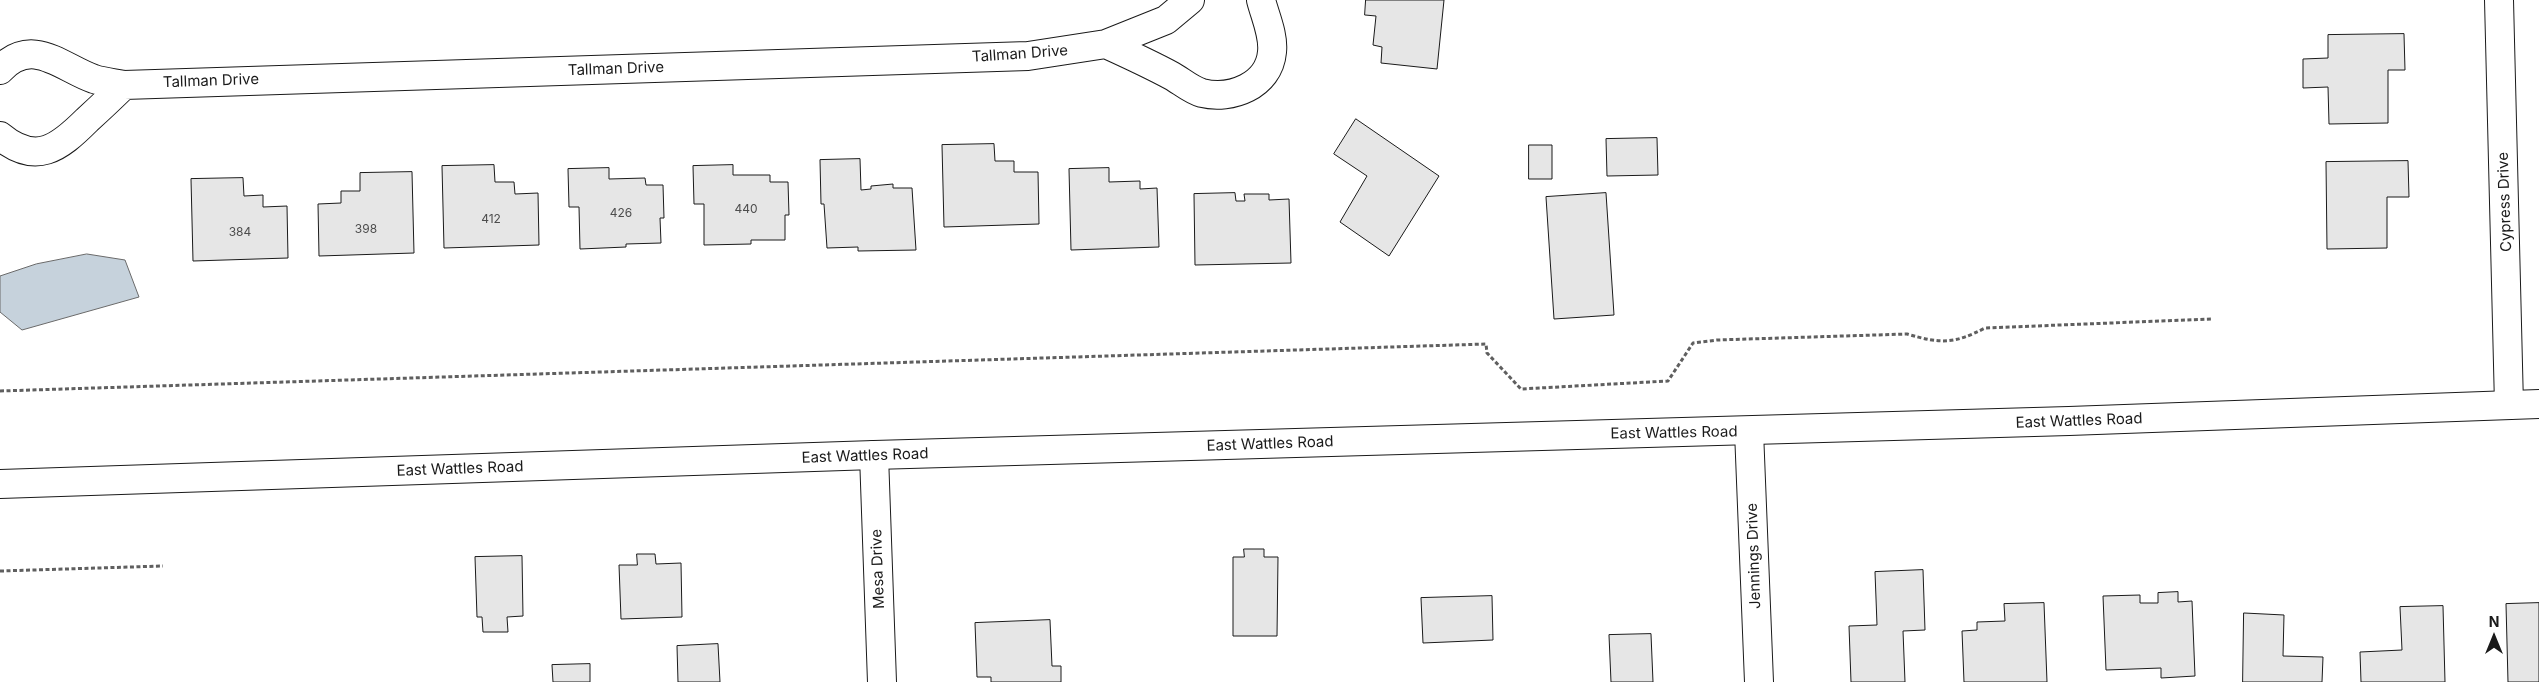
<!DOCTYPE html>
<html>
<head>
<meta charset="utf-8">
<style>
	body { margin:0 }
	#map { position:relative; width:2539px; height:682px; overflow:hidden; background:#fff; font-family:Inter,sans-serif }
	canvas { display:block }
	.north { position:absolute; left:2469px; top:612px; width:50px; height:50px; -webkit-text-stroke:4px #fff; paint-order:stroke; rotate:0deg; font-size:14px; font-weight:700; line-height:20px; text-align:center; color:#1a1a1a }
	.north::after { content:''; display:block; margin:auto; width:18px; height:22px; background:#1a1a1a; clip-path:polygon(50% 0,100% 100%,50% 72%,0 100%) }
</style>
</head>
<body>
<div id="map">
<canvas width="2539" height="682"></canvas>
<div class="north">N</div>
</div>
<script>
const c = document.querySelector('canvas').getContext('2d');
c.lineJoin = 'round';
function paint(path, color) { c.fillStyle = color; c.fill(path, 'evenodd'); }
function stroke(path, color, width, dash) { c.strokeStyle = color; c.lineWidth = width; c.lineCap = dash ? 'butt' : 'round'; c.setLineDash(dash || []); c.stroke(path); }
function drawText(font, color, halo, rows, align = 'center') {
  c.font = font + ' Inter,sans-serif'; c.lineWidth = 4; c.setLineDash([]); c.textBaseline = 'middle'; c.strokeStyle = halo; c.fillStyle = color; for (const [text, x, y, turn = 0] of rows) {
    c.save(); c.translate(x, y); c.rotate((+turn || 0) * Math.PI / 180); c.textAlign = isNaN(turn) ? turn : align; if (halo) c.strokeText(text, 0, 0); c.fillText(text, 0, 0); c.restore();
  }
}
const water = new Path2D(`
	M87 254 125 260 139 297 22 330 0 312V276L36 264Z`);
paint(water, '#c6d2dc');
stroke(water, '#6a6a6a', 1);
const building = new Path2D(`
	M1366 0H1444L1437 69 1381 63 1382 47 1373 45 1376 16 1365 15Z
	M2404 34 2405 70H2388V123L2329 124 2328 87 2303 88V59L2328 58V35Z
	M1356 119 1439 176 1389 256 1340 222 1367 176 1334 154Z
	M1657 138 1658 175 1607 176 1606 139Z
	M994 144 995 161H1014V172H1038L1039 224 944 227 942 145Z
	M1529 145H1552V179H1529Z
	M860 159 861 190 871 189V186L893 184V188H912L916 250 858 251V247L827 248 824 204H821L820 160Z
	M2408 161 2409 197H2387V248L2327 249 2326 162Z
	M494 165 495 182H514L515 194 538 193 539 245 444 248 442 166Z
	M733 165V175H770V182H788L789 215H785V240H751V244L704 245V204H694L693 166Z
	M609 168V179L645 178 646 185H663L664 218H660L661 243 626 244V247L580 249 579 207H569L568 169Z
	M1109 168V182L1140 181V189L1157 188 1159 247 1071 250 1069 169Z
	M412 172 414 253 319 256 318 204 341 203V191H360V173Z
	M243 178 244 196 263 195V207L287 206 288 258 193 261 191 179Z
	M1235 193 1236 201H1245L1244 194H1269V200L1289 199 1291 263 1195 265 1194 194Z
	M1606 193 1614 315 1554 319 1546 197Z
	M1244 549H1264V557H1278L1277 636H1233V557H1244Z
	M637 554H655L656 564 681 563 682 617 621 619 619 565H637Z
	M522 556 523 616 507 617 508 632H483L482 617H477L475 557Z
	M1923 570 1925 630 1903 631 1905 682H1851L1849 626 1877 625 1875 572Z
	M2178 592V602L2192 601 2195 676 2161 678V668L2106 670 2103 596 2140 595V603H2158V593Z
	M1492 596 1493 640 1423 643 1421 598Z
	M2044 603 2047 682H1964L1962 631 1977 630V622L2005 621 2004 604Z
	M2539 603V682H2508L2506 604Z
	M2443 606 2445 682H2361L2360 652 2402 650 2400 607Z
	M2244 613 2284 615 2283 656 2323 657 2322 682H2243Z
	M1050 620 1052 666H1061V682H991V677H977L975 623Z
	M1651 634 1653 682H1611L1609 635Z
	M718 644 720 682H678L677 646Z
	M590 664V682H553L552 665Z`);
paint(building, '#e6e6e6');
stroke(building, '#1a1a1a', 1);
const street = new Path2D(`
	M2499 0 2509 405
	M1106 44C1128 54 1150 64 1172 76 1181 81 1191 90 1202 93 1231 100 1269 86 1272 52 1274 35 1265 16 1261 0
	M0 70C32 35 62 68 94 79 104 82 114 83 124 85 112 97 99 109 87 120 59 148 36 166 0 136
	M124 85 1028 56 1106 44 1166 20 1190 0
	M1749 431 1759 682
	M874 455 882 682`);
const secondary = new Path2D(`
	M0 484 874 455 2069 421 2539 404`);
stroke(street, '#1a1a1a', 30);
stroke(secondary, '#1a1a1a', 30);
stroke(new Path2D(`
	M0 391 1486 344 1487 353 1521 389 1668 381 1693 343 1717 340 1907 334C1941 344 1954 344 1985 328L2211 319
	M0 571 163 566`), '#5f5f5f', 3, [4, 2.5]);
stroke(street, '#fff', 28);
stroke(secondary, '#fff', 28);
drawText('12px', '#4d4d4d', null, [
	["440",746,209],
	["426",621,213],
	["412",491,219],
	["398",366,229],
	["384",240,232]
]);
drawText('15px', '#1a1a1a', '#fff', [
	["Tallman Drive",1020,54,-4],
	["Tallman Drive",616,69,-2],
	["Tallman Drive",211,81,-2],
	["Cypress Drive",2505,202,-92],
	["East Wattles Road",2079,421,-2],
	["East Wattles Road",1674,433,-1],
	["East Wattles Road",1270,444,-2],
	["East Wattles Road",865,456,-2],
	["East Wattles Road",460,469,-2],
	["Jennings Drive",1754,556,-92],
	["Mesa Drive",878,569,-92]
]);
</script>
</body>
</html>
